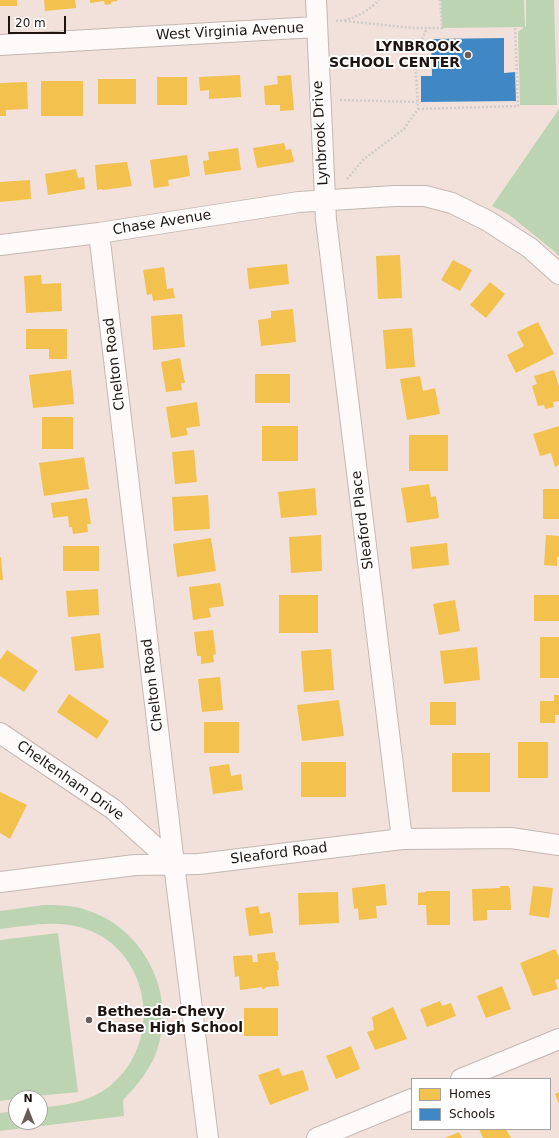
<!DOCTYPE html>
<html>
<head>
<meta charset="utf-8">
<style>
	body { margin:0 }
	#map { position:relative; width:559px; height:1138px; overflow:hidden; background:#f2e1da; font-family:"DejaVu Sans",sans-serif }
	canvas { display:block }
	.legend { position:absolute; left:411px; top:1078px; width:140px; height:52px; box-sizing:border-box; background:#fff; border:1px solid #a5a19f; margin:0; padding:5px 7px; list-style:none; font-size:12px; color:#1f140f }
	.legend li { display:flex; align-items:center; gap:8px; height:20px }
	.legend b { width:20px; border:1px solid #a5a19f }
	.north { position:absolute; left:8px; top:1090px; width:40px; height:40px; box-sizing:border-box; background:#fff; border:1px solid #a5a19f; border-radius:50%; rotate:0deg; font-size:11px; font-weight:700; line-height:16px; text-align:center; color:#1f140f }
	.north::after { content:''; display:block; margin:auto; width:14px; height:18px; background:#695c56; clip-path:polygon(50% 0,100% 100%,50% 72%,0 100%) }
	.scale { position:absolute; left:8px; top:16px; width:58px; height:18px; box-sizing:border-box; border:2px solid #1f140f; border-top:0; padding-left:5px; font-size:12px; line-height:14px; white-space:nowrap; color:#1f140f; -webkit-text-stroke:3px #fff; paint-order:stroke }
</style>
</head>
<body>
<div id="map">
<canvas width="559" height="1138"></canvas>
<ul class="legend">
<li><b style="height:11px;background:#f2c14e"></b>Homes</li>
<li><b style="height:11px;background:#3f88c5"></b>Schools</li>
</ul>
<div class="north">N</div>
<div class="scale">20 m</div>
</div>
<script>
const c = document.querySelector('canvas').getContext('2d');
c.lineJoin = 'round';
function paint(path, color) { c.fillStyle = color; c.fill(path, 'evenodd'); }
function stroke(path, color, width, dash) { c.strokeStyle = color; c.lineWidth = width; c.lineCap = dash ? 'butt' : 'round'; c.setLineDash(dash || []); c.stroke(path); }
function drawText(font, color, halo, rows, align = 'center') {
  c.font = font + ' "DejaVu Sans",sans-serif'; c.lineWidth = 4; c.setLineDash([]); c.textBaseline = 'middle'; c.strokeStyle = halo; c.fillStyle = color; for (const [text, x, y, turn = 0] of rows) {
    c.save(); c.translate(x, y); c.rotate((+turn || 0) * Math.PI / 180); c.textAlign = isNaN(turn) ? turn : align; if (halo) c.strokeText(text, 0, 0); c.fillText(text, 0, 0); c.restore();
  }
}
paint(new Path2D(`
	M441 0H524L525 27 526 26V0H554L557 105H520L518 32 524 27 442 28Z
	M559 109V256L554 251 508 214 492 206Z
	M43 905C56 905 68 905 80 908 143 924 180 995 155 1056 147 1073 136 1087 123 1100L124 1116 0 1131V1113L16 1111V1122H40V1108C65 1105 91 1102 111 1085 166 1039 149 945 79 927 53 920 26 926 0 929V911Z
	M58 933 78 1092 16 1098V1099L0 1101V940Z`), '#bdd4b3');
paint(new Path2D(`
	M0 0H17V6H0Z
	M44 0H75L76 8 45 11Z
	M90 0H117V1L111 2V4L105 5 104 1 90 3Z
	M240 75 241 97 209 99V90L200 91 199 77Z
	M291 75 294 110 280 111V105H265L264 86 278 84 277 76Z
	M157 77H187V105H157Z
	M98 79H136V104H98Z
	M41 81H83V116H41Z
	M27 82 28 109 6 110V116H0V83Z
	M284 143 286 150 291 149 294 162 257 168 253 148Z
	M238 148 241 170 205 175 203 161 209 160 208 152Z
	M187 155 190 176 168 180 169 186 154 188 150 160Z
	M127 162 132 186 103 190 102 189 97 190 95 165Z
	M76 169 78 178 84 177 85 189 48 195 45 174Z
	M30 180 31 199 0 202V182Z
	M400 255 402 298 378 299 376 256Z
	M453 260 472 270 460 291 441 280Z
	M287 264 289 284 249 289 247 268Z
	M164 267 167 289 173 288 175 298 153 301 152 294 147 295 143 270Z
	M41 275 42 284 61 283 62 311 26 313 24 276Z
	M490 282 505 294 486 318 470 305Z
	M293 309 296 342 261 346 258 320 271 318V311Z
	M182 314 185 347 153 350 151 316Z
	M538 322 554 354 516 373 507 355 524 346 517 332Z
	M412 328 415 367 386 369 383 330Z
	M26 329H67V359H49V349H26Z
	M180 358 185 383H181L182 390 166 392 161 362Z
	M71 370 74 404 33 408 29 375Z
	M554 370 559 386V401L553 402 554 407 545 409 544 405 538 406 532 386 537 384 534 376Z
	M255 374H290V403H255Z
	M420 376 423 391 435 388 440 414 407 420 400 379Z
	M197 402 200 426 186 428 188 435 171 438 166 407Z
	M42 417H73V449H42Z
	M262 426H298V461H262Z
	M559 426V465L555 467 551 453 540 456 533 434Z
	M409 435H448V471H409Z
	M194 450 197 482 175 484 172 452Z
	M84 457 89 489 44 496 39 463Z
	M429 484 431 497 436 496 439 518 407 523 401 488Z
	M315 488 317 515 281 518 278 492Z
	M543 489H559V519H543Z
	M208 495 210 529 174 531 172 497Z
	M87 498 91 524H87L88 532 73 534 72 527H69L68 516 53 518 51 503Z
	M321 535 322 571 291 573 289 537Z
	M546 535 559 536V557H557V566L544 565Z
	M211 538 216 571 177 577 173 544Z
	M447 543 449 565 412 569 410 547Z
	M63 546H99V571H63Z
	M0 557H1L3 580H0Z
	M220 583 224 606 209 608 211 617 193 620 189 587Z
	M98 589 99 615 68 617 66 591Z
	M279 595H318V633H279Z
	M534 595H559V621H534Z
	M455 600 460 631 439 635 433 604Z
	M213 630 216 654 213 655 214 662 201 664V656H197L194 632Z
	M100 633 104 668 75 671 71 637Z
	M540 637H559V678H540Z
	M477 647 480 680 444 684 440 651Z
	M331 649 334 690 304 692 301 651Z
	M7 650 38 671 24 692 0 676V660Z
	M220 677 223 710 202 712 198 679Z
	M69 694 109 721 97 739 57 712Z
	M554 695H559V715H555V723H540V701H554Z
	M339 700 344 736 302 741 297 705Z
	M430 702H456V725H430Z
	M204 722H239V753H204Z
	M518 742H548V778H518Z
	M452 753H490V792H452Z
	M301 762H346V797H301Z
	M229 764 231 776 241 774 243 790 213 794 209 767Z
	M0 792 27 805 10 839 0 833Z
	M385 884 387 905 376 906 377 918 359 920 358 908 354 909 352 888Z
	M500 886H509V888H510L511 910H487V920L473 921 472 889 500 888Z
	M533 886 553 888 549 918 529 915Z
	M426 891H450V925H427L426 905H418V893L426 892Z
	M338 892 339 923 299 925 298 893Z
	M258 906 260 914 270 912 273 933 249 936 245 908Z
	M555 949 559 957V979L555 980 558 989 533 996 520 963Z
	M275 952 276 961H278L279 970H277L279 986 266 987V988L262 989V987L240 990 239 976 235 977 233 956 252 955 253 962H258L257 954Z
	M502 986 511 1009 486 1018 477 996Z
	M440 1001 442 1006 451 1003 456 1016 427 1027 420 1009Z
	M393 1007 407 1039 375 1050 367 1032 374 1030 372 1017Z
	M244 1008H278V1036H244Z
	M351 1046 360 1069 336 1079 326 1056Z
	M279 1068 282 1076 303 1070 309 1090 270 1105 258 1075Z
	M559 1092V1104L555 1094Z
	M479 1129H506L511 1138H483Z
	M459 1132 462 1138H445Z`), '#f2c14e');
paint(new Path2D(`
	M504 38V73L515 72 516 101 421 102V76H432L431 39Z`), '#3f88c5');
const street = new Path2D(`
	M316 0 326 220 402 839
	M0 45 316 27
	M99 233 174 864 208 1138
	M0 245 99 233 299 202 395 196H425L452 203 488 221 530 248 559 274
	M0 733 113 809 174 864
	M0 882 135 865 199 864 402 839 511 838 559 845
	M461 1079 559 1039
	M317 1138 412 1099`);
stroke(street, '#c4b7b1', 22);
stroke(new Path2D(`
	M336 21C351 21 369 11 379 0
	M345 21 413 28H442L440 0
	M340 100 417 102
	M418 109 518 106 515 27
	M347 179 364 159 404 129 418 109 415 55 427 28`), '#d1ccca', 2.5, [2, 2]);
stroke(street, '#fdfaf9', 20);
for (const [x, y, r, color] of [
	[468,55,4,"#695c56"],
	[89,1020,4,"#695c56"]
]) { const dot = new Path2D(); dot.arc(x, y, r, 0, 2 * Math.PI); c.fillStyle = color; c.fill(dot); stroke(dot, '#fff', 1.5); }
drawText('14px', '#1f140f', '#fff', [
	["West Virginia Avenue",230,32,-3],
	["Lynbrook Drive",321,133,-93],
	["Chase Avenue",162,223,-9],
	["Chelton Road",115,364,-97],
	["Sleaford Place",363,520,-97],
	["Chelton Road",153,685,-97],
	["Cheltenham Drive",70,781,35],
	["Sleaford Road",279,854,-7]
]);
drawText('bold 14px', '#1f140f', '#fff', [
	["LYNBROOK",460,47],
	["SCHOOL CENTER",460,63],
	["Bethesda-Chevy",97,1012,"left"],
	["Chase High School",97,1028,"left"]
], 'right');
</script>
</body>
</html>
